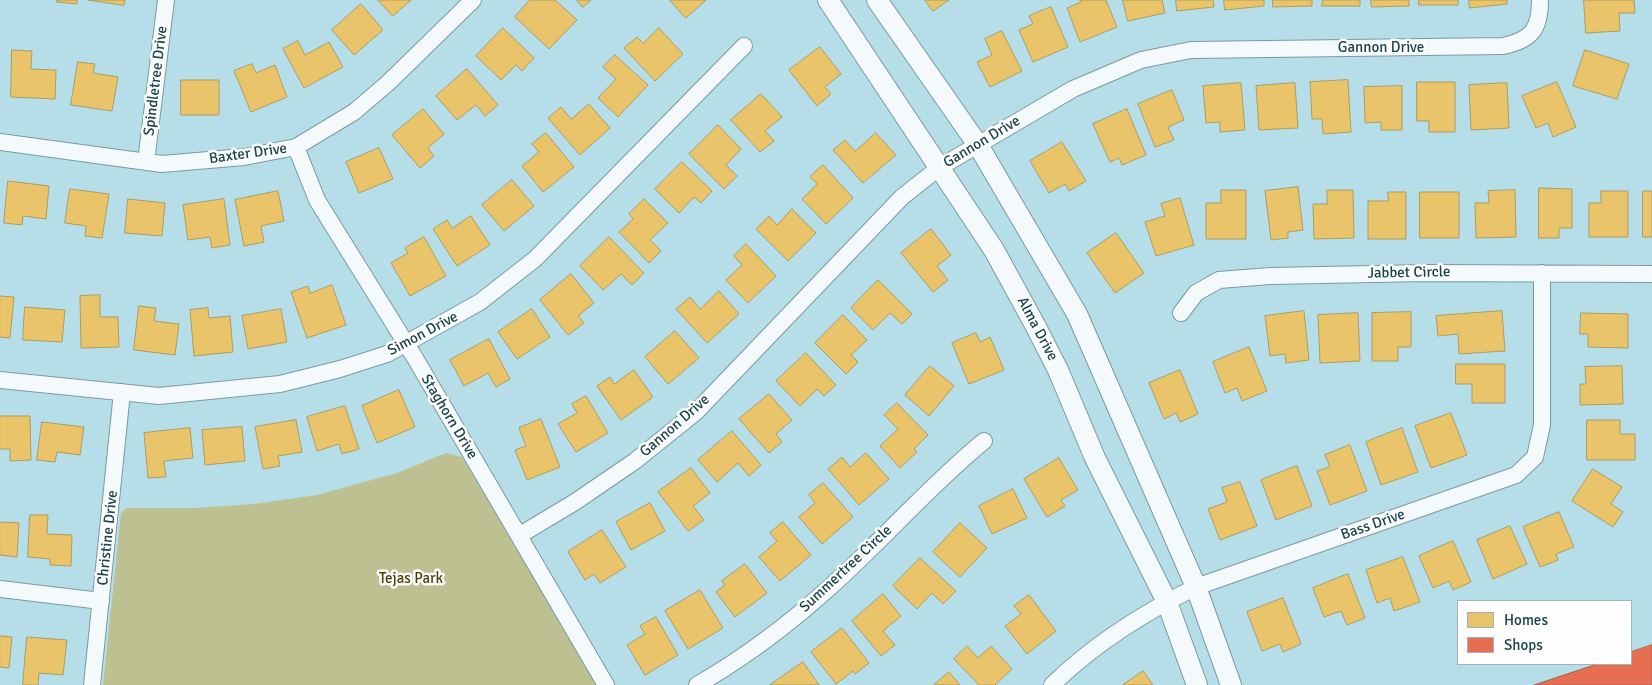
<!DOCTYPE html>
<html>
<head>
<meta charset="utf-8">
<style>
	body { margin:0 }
	#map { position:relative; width:1652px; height:685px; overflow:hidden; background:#b6dee8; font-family:Signika,sans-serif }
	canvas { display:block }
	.legend { position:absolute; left:1457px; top:600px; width:175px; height:65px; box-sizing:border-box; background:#fefefe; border:1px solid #a2b3b7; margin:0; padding:6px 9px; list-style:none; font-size:15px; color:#19434d }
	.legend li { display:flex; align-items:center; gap:10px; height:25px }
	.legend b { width:25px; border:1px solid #a2b3b7 }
</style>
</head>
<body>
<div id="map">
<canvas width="1652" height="685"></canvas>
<ul class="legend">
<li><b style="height:14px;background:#e9c46a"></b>Homes</li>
<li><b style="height:14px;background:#e76f51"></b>Shops</li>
</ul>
</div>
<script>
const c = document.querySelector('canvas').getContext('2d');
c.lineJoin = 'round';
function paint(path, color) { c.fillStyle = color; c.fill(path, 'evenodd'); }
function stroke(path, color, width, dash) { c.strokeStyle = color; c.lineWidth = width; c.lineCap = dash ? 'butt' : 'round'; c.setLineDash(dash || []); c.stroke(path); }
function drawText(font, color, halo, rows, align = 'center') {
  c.font = font + ' Signika,sans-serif'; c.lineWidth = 5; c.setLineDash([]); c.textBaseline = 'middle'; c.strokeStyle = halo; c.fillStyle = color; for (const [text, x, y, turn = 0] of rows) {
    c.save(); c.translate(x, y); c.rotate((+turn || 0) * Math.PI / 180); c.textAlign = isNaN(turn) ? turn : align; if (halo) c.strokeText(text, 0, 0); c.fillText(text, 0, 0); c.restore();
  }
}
paint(new Path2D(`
	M446 453 462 457 598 685H103L121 513 126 508H196L254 504 317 495 397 473Z`), '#bdc191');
const homes = new Path2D(`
	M57 0H77V4L57 2Z
	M88 0H125L124 5Z
	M378 0H411L393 16Z
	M530 0H555L577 20 549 49 515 17Z
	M577 0H591L583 7Z
	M670 0H706L686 18Z
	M925 0H949L933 11Z
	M1080 0H1106L1117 27 1080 42 1067 8 1081 2Z
	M1123 0H1162L1165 13 1128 21Z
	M1176 0H1213L1214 7 1177 11Z
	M1224 0H1264V6L1225 10Z
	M1273 0H1312V6L1273 7Z
	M1323 0H1360V6H1322Z
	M1371 0H1409V6L1372 7Z
	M1419 0H1458V5H1419Z
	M1469 0H1507V4L1470 8Z
	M1584 0H1634L1635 13H1619L1620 31 1586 33Z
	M361 4 383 30 354 55 332 30Z
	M1051 7 1068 47 1033 62 1019 30 1033 24 1029 16Z
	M503 28 534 58 522 71 516 65 501 80 476 56Z
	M659 28 683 54 655 81 624 48 637 37 643 43Z
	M1002 31 1022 71 990 87 977 62 992 55 985 39Z
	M298 41 305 55 329 42 343 67 304 88 283 49Z
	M820 47 841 74 825 87 831 94 817 106 789 70Z
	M12 50 32 51 31 69 56 70 55 99 11 97Z
	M1585 50 1629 64 1617 99 1573 86Z
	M615 55 648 85 618 117 598 98 616 79 603 67Z
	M78 62 95 64 93 73 118 77 112 111 71 105Z
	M252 64 256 73 275 65 287 97 251 112 234 71Z
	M467 69 498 105 485 116 476 105 457 120 436 96Z
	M181 80H219V115H181Z
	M1348 80 1351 132 1323 134 1322 119H1312L1310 82Z
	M1417 82H1455V132H1429V121H1417Z
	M1557 82 1576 127 1553 137 1548 123 1536 128 1522 96Z
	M1241 83 1245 130 1220 132V122L1206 123 1203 86Z
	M1295 83 1298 128 1259 130 1256 86Z
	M1507 83 1509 128 1471 130 1469 85Z
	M1402 86V130H1381V122L1365 123 1364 87Z
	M1172 90 1184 120 1168 127 1174 140 1155 147 1138 104Z
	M761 94 782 117 765 131 774 141 760 152 731 120Z
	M589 104 610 128 580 155 548 118 561 107 571 119Z
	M423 109 444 134 428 148 434 156 420 168 392 135Z
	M1127 109 1146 155 1122 165 1119 158 1110 162 1093 124Z
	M718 125 741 149 726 165 737 176 724 189 689 154Z
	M546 133 574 167 543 192 522 166 539 152 532 144Z
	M876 133 896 155 863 183 833 150 845 140 855 151Z
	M1062 142 1086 181 1069 191 1065 184 1049 193 1030 161Z
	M379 148 393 179 359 193 346 162Z
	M682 162 712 191 701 203 694 197 679 213 655 189Z
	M823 165 853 198 826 224 802 199 817 184 810 177Z
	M512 180 534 206 504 231 482 205Z
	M8 181 49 186 46 219 23 216 22 225 4 223Z
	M1298 187 1303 230 1288 232V238L1271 240 1265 191Z
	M1539 188 1572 189V228H1559V238H1539Z
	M70 189 109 194 102 238 85 236 86 226 65 223Z
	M1221 190H1246V239H1206V203H1221Z
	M1327 190H1353L1354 238 1314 239 1313 204H1327Z
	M1515 190 1516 237 1476 238 1475 203H1489L1488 191Z
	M278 191 284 221 261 226 264 242 244 246 235 200Z
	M1601 191H1628V237H1589V203H1601Z
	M1643 191H1652V237H1643Z
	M1388 192H1406V239H1368V201H1388Z
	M1420 192H1459V238H1420Z
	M1180 198 1194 245 1156 256 1145 222 1165 216 1161 204Z
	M128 199 165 203 162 236 125 233Z
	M224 199 230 245 212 248 210 237 188 240 183 205Z
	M644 199 668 223 650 240 661 251 649 263 619 232 633 219 629 214Z
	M792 209 816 233 788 261 756 229 769 216 777 225Z
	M471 216 490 245 457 266 433 229 447 220 452 228Z
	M931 229 951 255 937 266 948 280 933 292 901 253Z
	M1116 233 1144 273 1115 293 1087 253Z
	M424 237 446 276 410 296 391 263 408 253 405 248Z
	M609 237 644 273 632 285 621 274 603 290 580 266Z
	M746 244 776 276 748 303 726 280 742 265 734 256Z
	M571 274 594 303 578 316 584 323 568 335 540 300Z
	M878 280 912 314 902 324 890 313 873 330 851 308Z
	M332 285 346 325 307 338 291 292 308 286 310 293Z
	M719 291 739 314 707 343 676 309 690 297 700 309Z
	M100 295V317H118L119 347 81 348 80 296Z
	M0 296 14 297 10 338 0 337Z
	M139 306 156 308 154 321 179 324 175 355 134 350Z
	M25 307 65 310 62 342 23 340Z
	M208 308 209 318 230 316 233 352 194 356 190 310Z
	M281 309 287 342 248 349 242 316Z
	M532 309 550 337 517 359 498 332Z
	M1304 311 1309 360 1286 363 1285 354 1270 356 1265 316Z
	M1502 311 1505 351 1459 354 1458 334 1438 336 1436 316Z
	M1411 312V347H1398V361H1372V313Z
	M1358 313 1360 361 1320 363 1318 315Z
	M1581 313 1628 314V348L1588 347V334H1580Z
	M843 315 867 340 851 355 858 362 846 374 815 343Z
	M675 331 699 358 668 384 645 357Z
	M976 333 980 342 990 337 1004 370 969 384 952 343Z
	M489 339 510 379 496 387 488 373 464 386 450 360Z
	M1249 347 1267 391 1242 401 1237 388 1225 393 1213 362Z
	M806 353 836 385 824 396 817 389 800 406 776 381Z
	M1456 364H1505V403H1472V384H1456Z
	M930 366 954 386 929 416 905 395Z
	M1622 366 1623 404 1580 405V384H1586L1585 367Z
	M634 370 653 397 621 420 597 386 610 377 614 384Z
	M1180 370 1198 414 1180 422 1176 413 1164 419 1149 383Z
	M399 390 415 427 377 443 362 406Z
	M769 394 792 420 776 434 782 442 769 453 739 419Z
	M586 396 608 433 576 452 558 424 577 413 572 404Z
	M897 403 928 435 914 449 917 452 900 468 880 446 898 429 884 415Z
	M345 406 359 449 342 454 339 444 317 451 307 417Z
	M1451 413 1467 455 1431 468 1415 426Z
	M0 416H30L31 460 10 461V449H0Z
	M541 419 560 467 527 480 515 450 526 446 519 428Z
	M296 420 302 452 278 456 280 466 263 469 255 427Z
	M1587 420H1620V434H1635V460H1587Z
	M42 422 84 427 80 455 57 452 55 462 37 460Z
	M242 427 245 461 205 465 202 430Z
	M190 428 193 458 164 461 166 477 148 478 144 433Z
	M1402 428 1418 472 1381 485 1366 442Z
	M732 431 761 465 749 476 738 463 717 482 698 460Z
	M1350 445 1367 491 1330 505 1317 471 1330 467 1325 455Z
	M866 453 889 479 859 505 828 469 842 457 850 467Z
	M1059 458 1078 490 1061 500 1065 506 1047 517 1024 479Z
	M1297 466 1312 506 1276 520 1261 480Z
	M691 468 710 493 693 506 704 520 688 531 658 492Z
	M1593 469 1622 487 1611 504 1623 512 1613 527 1572 501Z
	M1240 482 1257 526 1220 540 1208 509 1227 502 1222 488Z
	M823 483 853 517 822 544 799 517 815 503 809 495Z
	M1013 489 1027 518 992 534 979 506Z
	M650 503 665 531 631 550 616 522Z
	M1559 512 1574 547 1556 554 1558 560 1540 567 1523 527Z
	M30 515H48L47 534 72 535 71 566 50 565V559L28 557Z
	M0 522 19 523 17 557 0 555Z
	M783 522 811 555 780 581 759 557 777 541 770 533Z
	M960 523 987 548 960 577 933 552Z
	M1510 526 1527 564 1493 579 1477 540Z
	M602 530 626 567 600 583 594 574 585 580 568 552Z
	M1453 541 1471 582 1453 590 1449 581 1433 588 1419 556Z
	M1403 557 1420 602 1394 611 1390 598 1377 603 1366 570Z
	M920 558 956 591 943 604 932 593 917 609 893 586Z
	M745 564 767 593 735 617 716 592 725 585 722 581Z
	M1348 574 1365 618 1347 625 1341 611 1324 617 1313 588Z
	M700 590 723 628 688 649 665 611Z
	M883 594 901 616 883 631 895 645 881 656 852 621Z
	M1029 595 1056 631 1027 654 1005 626 1021 614 1014 606Z
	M1283 598 1301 644 1283 652 1280 644 1262 651 1247 612Z
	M656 617 678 655 645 675 627 645 645 634 640 626Z
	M842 628 869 663 855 674 853 671 836 684 811 652Z
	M0 636 12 637 9 668 0 667Z
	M27 637 67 640 63 675 39 673 38 685H23Z
	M967 646 978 658 991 646 1012 669 995 685H979L954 659Z
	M803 662 819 685H770Z
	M1143 671 1153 685H1123Z
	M949 672 960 685H934Z`);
paint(homes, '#e9c46a');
stroke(homes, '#ab9d61', 1);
const shops = new Path2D(`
	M1652 645V685H1534L1597 664H1631V652Z`);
paint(shops, '#e76f51');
stroke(shops, '#a96250', 1);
const minor = new Path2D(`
	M0 142 162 164 244 157 296 147 354 112 388 83 473 0
	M296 147 317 200 415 358 606 685
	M146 162 166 0
	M1181 313 1196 293 1219 280 1270 276 1426 273 1652 274
	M0 380 159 396 280 384 340 369 387 354 480 302 535 259 744 46
	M520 535 575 502 635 461 696 412 902 197 940 167 1073 89 1141 60 1191 50 1503 46C1532 40 1540 29 1540 0
	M0 589 101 601
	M92 685 122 392
	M697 685C744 658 789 624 829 588 882 541 929 486 984 441
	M1052 685C1093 645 1145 612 1196 587L1516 475 1535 457 1542 425V273`);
const major = new Path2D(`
	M828 0 994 250 1035 325 1058 370 1095 458 1167 602 1197 685
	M877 0 978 145 1077 314 1196 587 1231 685`);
stroke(minor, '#7a9aa2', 18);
stroke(major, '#7a9aa2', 22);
stroke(minor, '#f4fafc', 16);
stroke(major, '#f4fafc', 20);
drawText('15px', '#19434d', '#fefefe', [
	["Gannon Drive",1381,48],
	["Spindletree Drive",156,81,-83],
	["Gannon Drive",982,142,-31],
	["Baxter Drive",248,154,-8],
	["Jabbet Circle",1409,273,-1],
	["Alma Drive",1037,329,62],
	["Simon Drive",423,334,-28],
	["Staghorn Drive",449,417,59],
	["Gannon Drive",675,426,-41],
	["Bass Drive",1373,525,-19],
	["Christine Drive",108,538,-84],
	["Summertree Circle",846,569,-43]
]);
drawText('15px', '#4e4009', '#fefefe', [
	["Tejas Park",411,579]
]);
</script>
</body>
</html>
